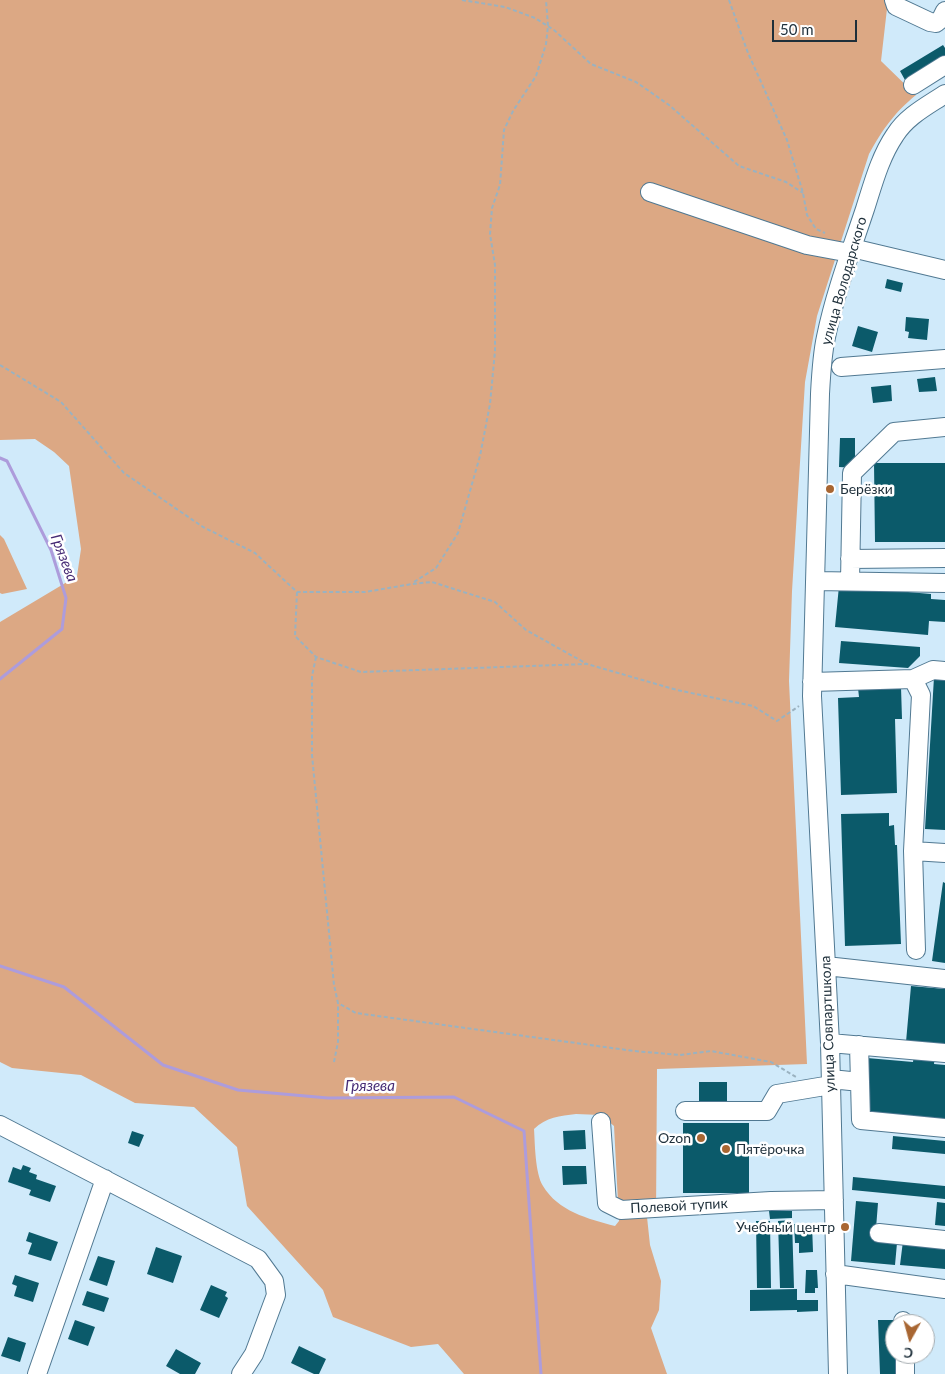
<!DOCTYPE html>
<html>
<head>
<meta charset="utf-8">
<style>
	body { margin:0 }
	#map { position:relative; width:945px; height:1374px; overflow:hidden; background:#d0eafa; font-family:Lato,sans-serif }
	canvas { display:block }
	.north { position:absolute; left:885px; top:1314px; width:50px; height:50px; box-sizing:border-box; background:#fff; border:1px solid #a5acb0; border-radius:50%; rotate:187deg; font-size:14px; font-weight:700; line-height:20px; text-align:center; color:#1e2f3a }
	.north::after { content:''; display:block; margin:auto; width:18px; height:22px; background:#a86632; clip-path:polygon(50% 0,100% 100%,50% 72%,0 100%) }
	.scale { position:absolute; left:772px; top:20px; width:85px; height:22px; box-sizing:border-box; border:2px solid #1e2f3a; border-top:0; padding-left:6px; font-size:15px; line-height:18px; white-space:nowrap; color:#1e2f3a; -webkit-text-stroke:4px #fff; paint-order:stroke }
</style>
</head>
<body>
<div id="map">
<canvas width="945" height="1374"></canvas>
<div class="north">С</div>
<div class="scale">50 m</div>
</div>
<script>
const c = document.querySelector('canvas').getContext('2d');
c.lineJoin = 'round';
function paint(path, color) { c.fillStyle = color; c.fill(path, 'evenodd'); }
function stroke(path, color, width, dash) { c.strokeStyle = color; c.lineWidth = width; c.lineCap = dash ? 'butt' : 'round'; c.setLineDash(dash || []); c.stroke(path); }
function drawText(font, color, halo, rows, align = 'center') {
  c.font = font + ' Lato,sans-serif'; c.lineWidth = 5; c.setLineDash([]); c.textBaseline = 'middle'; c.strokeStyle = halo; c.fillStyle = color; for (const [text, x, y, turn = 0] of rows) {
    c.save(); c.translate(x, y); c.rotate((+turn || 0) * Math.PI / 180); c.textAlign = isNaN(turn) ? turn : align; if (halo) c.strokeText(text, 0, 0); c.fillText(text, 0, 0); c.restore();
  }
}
paint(new Path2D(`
	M0 0H888L881 61 916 95C894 113 883 129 869 154L817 316 805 382 792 591 789 681 807 1064 657 1069 656 1215 647 1217 650 1245 661 1281 659 1310 651 1328 667 1374H464L438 1344 411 1347 333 1317 323 1290 247 1206 237 1147 194 1107 135 1103 81 1075 12 1068 0 1062V622L77 576 81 549 69 466 54 452 35 439 0 440ZM576 1114 601 1115 614 1126 619 1221 615 1226C588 1219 558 1211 543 1186 535 1173 535 1143 534 1129 546 1117 560 1116 576 1114Z
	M0 535 4 539 27 589 2 594 0 593Z`), '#dca884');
stroke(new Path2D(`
	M0 458 7 461 51 550 66 598 62 629 0 679
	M0 966 64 987 163 1065 238 1090 328 1098 454 1097 524 1131 541 1374`), '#ad9cdb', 3);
paint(new Path2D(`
	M943 45 945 48V55L905 80 900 71Z
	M887 279 903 283 901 292 885 288Z
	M906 317 929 319 927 340 908 338 909 332 905 331Z
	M858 326 878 332 872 352 852 346Z
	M935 377 937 391 919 392 917 379Z
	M891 385 892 401 873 403 871 387Z
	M840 438H855V468L839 467Z
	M874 463H945V542H875Z
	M839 586 931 594V599L945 600V622L929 621 928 635 835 627Z
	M841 641 920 647V656L908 668 839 663Z
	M934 677H945V830L925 829Z
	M901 687 902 719H895L897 793 841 795 838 698 859 697 858 688Z
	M889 813V826L894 825 895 845H897L901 944 845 946 841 814Z
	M943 882 945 883V963L932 961Z
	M911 986 945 989V1046L906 1042Z
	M914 1054 935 1056 934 1064 945 1065V1121L869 1114 867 1058 913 1062Z
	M699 1082H727V1104H699Z
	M683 1123H749V1193H683Z
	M585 1130 586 1149 564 1150 563 1131Z
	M132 1131 144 1135 139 1147 128 1143Z
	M893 1136 945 1141V1154L892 1149Z
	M23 1165 31 1168 29 1172 37 1175 36 1179 56 1186 50 1202 29 1195 31 1190 8 1182 13 1167 21 1170Z
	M562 1166H586L587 1184 563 1185Z
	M853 1177 945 1186V1199L852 1190Z
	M856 1201 878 1203 875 1241 897 1243 895 1265 851 1261Z
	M937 1202 945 1203V1226L935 1225Z
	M769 1211H792V1218L770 1219Z
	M792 1220 794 1288H780L778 1221Z
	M756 1221H770L771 1288H757Z
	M794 1224H812L813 1252 799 1253V1243H795Z
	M29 1232 58 1242 51 1261 28 1254 32 1243 26 1241Z
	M903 1241 945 1245V1269L900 1265Z
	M156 1247 182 1256 173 1283 147 1274Z
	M98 1256 115 1261 107 1286 89 1280Z
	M806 1270H817L818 1288H815V1293H805Z
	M15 1275 39 1283 33 1302 14 1296 17 1286 12 1284Z
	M211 1285 227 1292 225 1296 228 1298 219 1318 200 1310Z
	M797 1289V1300H818V1311L797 1312V1310L750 1311V1290Z
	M87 1291 109 1298 104 1312 82 1305Z
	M75 1320 95 1327 88 1346 68 1339Z
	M878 1320H899L895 1324V1354H901V1374H880Z
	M8 1337 26 1343 20 1362 1 1356Z
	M299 1346 326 1359 319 1374H314L291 1363Z
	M176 1349 201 1363 195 1374H180L166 1366Z`), '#0b5a6a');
const minor = new Path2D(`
	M894 0 896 6 930 22 936 23 941 19 945 11
	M913 85 945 65
	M650 192 807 245 850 253
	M852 248 945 270
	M841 367 945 359
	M850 559 945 558
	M815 581 945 583
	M850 581 852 473 894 432 945 427
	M913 679 921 695 913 851 916 950
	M812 682 913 679 933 670 945 671
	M913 851 945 853
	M826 966 945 979
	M830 1043 945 1053
	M859 1045 860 1082
	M831 1079 860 1082 861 1120 945 1128
	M685 1111H767L777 1094 831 1085
	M601 1122 607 1203 621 1210 771 1201 834 1200
	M0 1125 258 1259 274 1281 276 1295 254 1354 241 1374
	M879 1233 945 1240
	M835 1274 945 1289
	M903 1321V1324
	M905 1354V1374
	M37 1374 105 1179
	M838 1374 830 1043 812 696 820 394C821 375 822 355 826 337 835 293 851 251 865 209 873 184 880 157 895 135 907 116 927 106 945 94`);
stroke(minor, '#517992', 20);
stroke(new Path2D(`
	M462 0 505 7 535 18 554 30 591 64 636 82 669 105 739 166 786 182 803 193
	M729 0 748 53 787 140 803 193 807 215 816 229 825 233
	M0 365 61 402 124 473 203 527 255 553 297 592H365L412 584 432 582 495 602 526 630 587 664
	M414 582 436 568 458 533 480 456 490 404 495 351V265L490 234 492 208 500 185 504 130 513 111 536 76 546 44 548 26 546 0
	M297 592 295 636 316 657 361 672 587 664 677 690 753 706 777 721 799 706
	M316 657 312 676V755L334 985 338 1003 356 1013 634 1051 680 1055 711 1051 771 1062 796 1077
	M334 1062 338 1042V1003`), '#9ab2c0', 2, [4, 2.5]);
stroke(minor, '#fff', 18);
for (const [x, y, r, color] of [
	[830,489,5,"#a86632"],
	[701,1138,5,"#a86632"],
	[726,1149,5,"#a86632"],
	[845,1227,5,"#a86632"]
]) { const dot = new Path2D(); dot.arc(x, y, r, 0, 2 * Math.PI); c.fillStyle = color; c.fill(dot); stroke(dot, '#fff', 2); }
drawText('14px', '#1e2f3a', '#fff', [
	["улица Володарского",844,281,-74],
	["улица Совпартшкола",828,1024,-92],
	["Полевой тупик",679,1206,-3]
]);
drawText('14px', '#1e2f3a', '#fff', [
	["Берёзки",840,489],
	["Ozon",691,1138,"right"],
	["Пятёрочка",736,1149],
	["Учебный центр",835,1227,"right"]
], 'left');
drawText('italic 15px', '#472c76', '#fff', [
	["Грязева",64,558,69],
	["Грязева",370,1086]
]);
</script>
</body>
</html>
